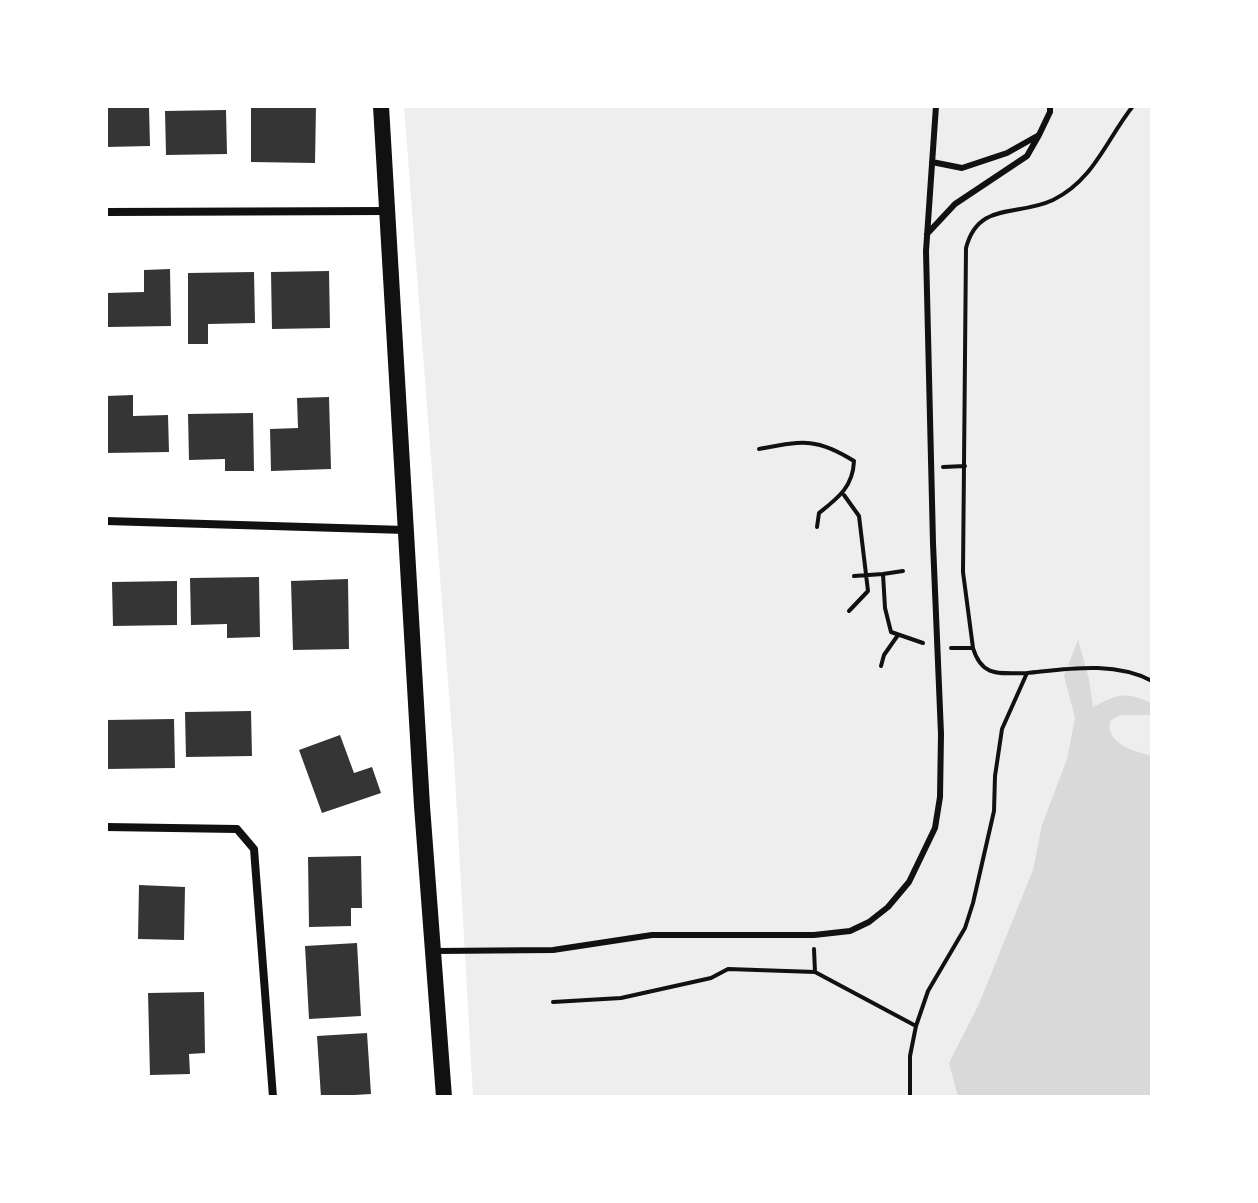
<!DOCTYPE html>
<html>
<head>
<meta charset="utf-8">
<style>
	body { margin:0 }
	#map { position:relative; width:1258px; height:1203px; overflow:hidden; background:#fff; font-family:"Golos Text",sans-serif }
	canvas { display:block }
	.frame { position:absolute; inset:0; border:108px solid #fff; pointer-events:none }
</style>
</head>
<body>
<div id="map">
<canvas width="1258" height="1203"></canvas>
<div class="frame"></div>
</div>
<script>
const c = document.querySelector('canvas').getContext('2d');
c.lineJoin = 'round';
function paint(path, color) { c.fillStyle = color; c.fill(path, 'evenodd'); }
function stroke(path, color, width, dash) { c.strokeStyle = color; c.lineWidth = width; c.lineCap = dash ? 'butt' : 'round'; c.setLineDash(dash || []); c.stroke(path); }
paint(new Path2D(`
	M404 106H1152V1097H473L454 759Z`), '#eee');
paint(new Path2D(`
	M1078 640 1089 679 1093 707C1117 694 1125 691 1152 703V715H1120L1110 721C1106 745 1135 751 1152 756V1097H958L949 1063 979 1004 1033 870 1042 825 1067 759 1075 718 1064 676Z`), '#d9d9d9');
paint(new Path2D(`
	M106 106H149L150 146 106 147Z
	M251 106H316L315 163 251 162Z
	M226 110 227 154 166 155 165 111Z
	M170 269 171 326 108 327 107 293 144 292V270Z
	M329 271 330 328 272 329 271 272Z
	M254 272 255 323 208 324V344H188V273Z
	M133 395V416L168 415 169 452 106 453V396Z
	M329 397 331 469 271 471 270 429 298 428 297 398Z
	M253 413 254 471H225V459L189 460 188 414Z
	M259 577 260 637 227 638V624L191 625 190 578Z
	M348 579 349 649 293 650 291 581Z
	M177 581V625L113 626 112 582Z
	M251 711 252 756 186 757 185 712Z
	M174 719 175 768 106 769V720Z
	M340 735 354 773 372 767 381 793 322 813 299 750Z
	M361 856 362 908H351V926L309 927 308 857Z
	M139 885 185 887 184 940 138 939Z
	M357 943 361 1016 309 1019 305 946Z
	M204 992 205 1053 189 1054 190 1074 150 1075 148 993Z
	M367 1033 371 1094 321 1097 317 1036Z`), '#353535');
stroke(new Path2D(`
	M759 449C802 441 816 437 854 461 853 487 838 498 819 513L817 527
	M943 467 965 466
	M844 495 859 516 868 591 849 611
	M903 571 883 574 885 608 891 632 923 643
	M854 576 883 574
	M951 648H973C982 678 1000 673 1027 673
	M973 648 963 572 966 248C978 201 1017 217 1053 200 1094 180 1106 140 1133 106
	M881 666 884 655 898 635
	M814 949 815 972 916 1026
	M553 1002 621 998 711 978 728 969 815 972
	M910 1097V1056L916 1026 928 991 965 928 973 903 994 811 995 776 1002 729 1027 673C1068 669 1114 661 1152 681`), '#111', 4);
stroke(new Path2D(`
	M1039 135 1050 112V106
	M927 234 955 204 1027 156 1039 135 1007 153 962 168 932 162
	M436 951 553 950 652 935H814L850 931 869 922 888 907 909 882 935 828 940 797 941 734 933 543 926 251 936 106`), '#111', 6);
stroke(new Path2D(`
	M106 212 387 211
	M106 521 405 530
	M106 827 237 829 254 849 273 1097`), '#111', 8);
stroke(new Path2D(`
	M381 106 422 806 444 1097`), '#111', 16);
</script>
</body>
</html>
